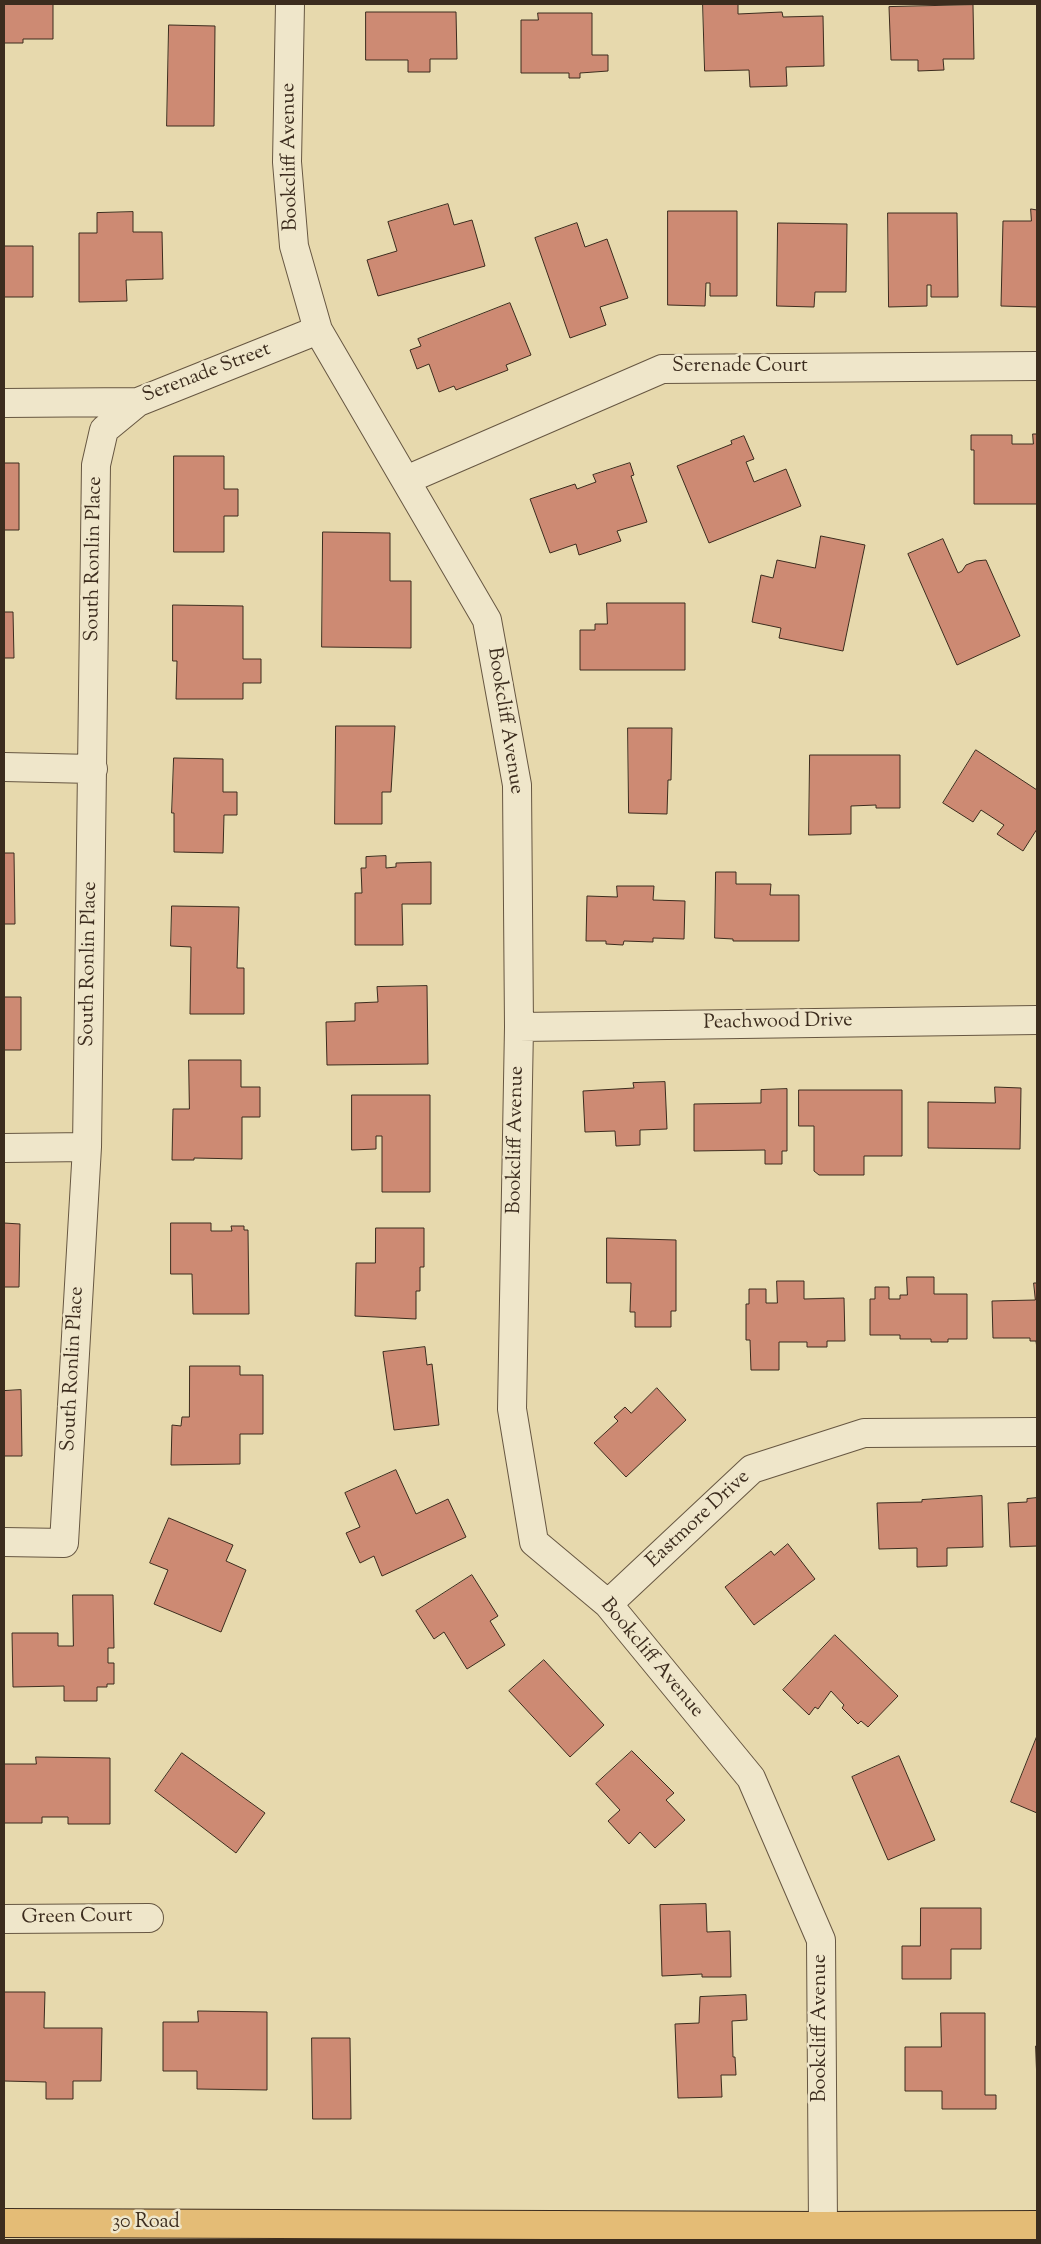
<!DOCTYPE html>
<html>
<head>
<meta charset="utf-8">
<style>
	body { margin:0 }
	#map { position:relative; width:1041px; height:2244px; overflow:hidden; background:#e7d9ad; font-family:"Sorts Mill Goudy",serif }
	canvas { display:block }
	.frame { position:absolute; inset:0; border:5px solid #3c2c1e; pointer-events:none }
</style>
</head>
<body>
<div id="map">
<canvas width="1041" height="2244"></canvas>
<div class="frame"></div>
</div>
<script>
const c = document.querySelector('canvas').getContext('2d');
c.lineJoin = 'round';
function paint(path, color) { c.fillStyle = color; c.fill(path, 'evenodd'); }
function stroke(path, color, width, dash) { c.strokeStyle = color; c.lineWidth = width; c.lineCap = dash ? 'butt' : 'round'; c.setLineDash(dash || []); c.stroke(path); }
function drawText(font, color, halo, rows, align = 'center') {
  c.font = font + ' "Sorts Mill Goudy",serif'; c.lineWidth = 5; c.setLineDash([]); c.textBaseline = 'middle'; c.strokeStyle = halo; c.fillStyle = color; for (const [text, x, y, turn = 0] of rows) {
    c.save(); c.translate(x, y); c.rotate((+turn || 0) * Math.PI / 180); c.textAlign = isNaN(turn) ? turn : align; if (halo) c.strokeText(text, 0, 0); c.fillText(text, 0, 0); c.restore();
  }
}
const building = new Path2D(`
	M4 4H53V39H23V43H4Z
	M703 4H738V14L782 12 783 17 823 16 824 66 786 67 787 86 750 87 749 70 705 71Z
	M973 5 974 59H943L944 70 918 71V60H891L889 7Z
	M366 12H456L457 59H430V72H408V60H366Z
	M538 13H592V55H608V71L580 73V78H569V73H521V20H538Z
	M169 25 215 26 214 126H167Z
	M448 204 454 225 472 220 485 266 378 296 367 260 397 251 388 222Z
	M1031 209 1037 210V307L1001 306 1003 221H1031Z
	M668 211H737V296H710V283H706L705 306 668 305Z
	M133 212V232H162L163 279 126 280 127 301 79 302V233H97V213Z
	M888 213H957L958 297H931V285H927V306L889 307Z
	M577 223 585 247 607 239 628 298 600 307 606 325 570 338 535 238Z
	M778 223 847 224 846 292H815L814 307 777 306Z
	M4 246H33V297H4Z
	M510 303 531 355 506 365 508 370 456 390 454 386 439 392 429 364 417 369 410 350 421 346 418 339Z
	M1033 434H1037V504H974V450H971V435H1012V444H1033Z
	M744 436 754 459 746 462 754 482 786 469 801 506 709 543 677 466 732 444 731 441Z
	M174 456H224V489H238V516H224V552H174Z
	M4 463H19V530H4Z
	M630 463 634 475 631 476 647 522 617 531 621 541 579 555 576 544 550 553 530 499 575 484 577 489 596 482 593 475Z
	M323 532 390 533V581H411V648L322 647Z
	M821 536 865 545 843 651 779 638 781 628 752 622 761 575 773 578 777 560 815 568Z
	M943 539 958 573 962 571 966 565 976 561 986 560 1020 636 957 665 908 554Z
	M607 603H685V670H580V630H595V624H607Z
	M173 605 243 606V659H261V683H243V699H176L177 661H173Z
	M4 612H13L14 658H4Z
	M336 726H395L391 792H382V824H335Z
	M628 728H672L671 780H668L667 814 629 813Z
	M976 750 1037 790V829L1023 851 997 834 1004 825 981 810 973 822 943 803Z
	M810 755H900V808H876V805L851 806V834L809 835Z
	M174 758 223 759V792H237V815H224L223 853 174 852V813H172Z
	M4 847V853H14L15 924H4Z
	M386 856V868L396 867V863L431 862V904H402L403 945H355V893H362L361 868H366V857Z
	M716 872H736V884H771L770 895H799V941H733V939L715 938Z
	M617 886H654L653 900 685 901 684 939 653 938V942L624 941 623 945 606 944V941H586L587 896 617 897Z
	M172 906 239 907 237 968H244V1014H190L191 947 171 946Z
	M427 986 428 1064 327 1065 326 1022 355 1021V1003L378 1002 377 987Z
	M4 997H21V1050H4Z
	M189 1060H241V1087H260V1117H242V1159L194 1158V1160H172L173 1109H189Z
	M665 1082 667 1129 640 1130V1145L616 1146 615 1131 585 1132 583 1091 634 1088 633 1083Z
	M995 1087 1021 1088 1020 1149 928 1148V1102L995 1103Z
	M787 1089V1151H782V1164H765V1150L694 1151V1104L761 1103V1090Z
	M799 1090H902V1156H864V1175H819L814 1171V1126H799Z
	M352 1095H430V1192H382V1136H376V1149L352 1150Z
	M4 1223 20 1224 19 1287H4Z
	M171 1223H211V1231H232L231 1226H244V1230H248L249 1314H193L192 1274H171Z
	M376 1228H424V1267H420V1291H416V1319L355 1316 356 1263H375Z
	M607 1238 676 1240V1311H671V1327H635V1312H630L631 1283H607Z
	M907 1277H934V1294H967V1339H948V1342H931V1339H900V1335H870V1299H875V1287H889V1299H900V1295H907Z
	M777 1281H804V1299L844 1298 845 1341H827V1347H807V1342H779V1370H751L750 1340H746V1304H749V1289H766V1303H777Z
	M1034 1283H1037V1349L1036 1341H1030V1338H993L992 1301 1035 1300Z
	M425 1347 427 1365 432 1364 439 1425 394 1430 383 1352Z
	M190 1366H240V1375H263V1434H240V1464L171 1465 172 1425 181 1426 182 1417H189Z
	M657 1388 686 1420 626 1477 594 1443 618 1421 614 1417 625 1407 631 1413Z
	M21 1390 22 1456H4V1391Z
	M396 1470 416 1514 448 1499 466 1537 382 1576 374 1556 360 1563 346 1533 360 1527 345 1493Z
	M982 1496 983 1547 947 1548V1566L917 1567V1548L879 1549 877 1503 922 1502V1500Z
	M1037 1498V1546L1010 1547 1008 1503 1027 1502V1499Z
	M169 1518 233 1545 226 1561 246 1570 221 1632 154 1604 168 1570 150 1563Z
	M788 1544 815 1579 754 1625 725 1587 771 1551 774 1555Z
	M472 1575 498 1616 490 1621 505 1645 467 1669 444 1632 434 1639 416 1611Z
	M73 1595H113L114 1648H108V1663H114V1684H107V1687H97V1701H64V1686L13 1687 12 1633H58V1646H73Z
	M835 1635 898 1696 868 1727 861 1721 858 1724 842 1708 844 1705 831 1691 818 1709 815 1707 809 1715 783 1690Z
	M544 1660 604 1725 570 1757 509 1691Z
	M1037 1736V1813L1011 1802Z
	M632 1751 674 1793 666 1800 685 1820 655 1848 640 1832 629 1844 608 1821 620 1810 596 1784Z
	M182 1753 265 1813 236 1853 155 1791Z
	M899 1756 935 1840 888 1860 852 1777Z
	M36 1757 110 1758V1824H68V1817H42V1823H4V1764H36Z
	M706 1904 707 1932 730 1931 731 1977H702V1974L662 1976 660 1905Z
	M921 1908H981V1949H951V1979H902V1946H920Z
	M4 1992H45L44 2028H102L101 2081H73V2099H46V2082L4 2081Z
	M746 1995 747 2020 732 2021 733 2057H735L736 2075H721L722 2097 678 2098 675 2024 699 2023 700 1997Z
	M198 2011 267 2012V2090L197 2089V2071H163V2022H198Z
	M941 2013H985V2095H996V2109H942V2091H905V2047H941Z
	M312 2038H350L351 2119H313Z
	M1036 2046H1037V2082Z`);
paint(building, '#cd8a73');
stroke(building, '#3c2c1e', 1);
const minor = new Path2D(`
	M290 4 287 162 294 246 318 330 487 620 517 785 519 1027 512 1409 534 1542 608 1604 751 1778 821 1940 823 2226
	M4 403 138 402 318 330
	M406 480 662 369 1037 366
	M4 767 93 769
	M519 1027 1037 1020
	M4 1148 87 1147
	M4 1542 64 1543 87 1147 96 465 104 430 138 402
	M608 1604 752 1469 864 1433 1037 1432
	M4 1919 149 1918`);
const major = new Path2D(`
	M4 2223 823 2226 1037 2225`);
stroke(minor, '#675742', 30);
stroke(major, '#3c2c1e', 30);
stroke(minor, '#efe6ca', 28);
stroke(major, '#e4bc76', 28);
drawText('20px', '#3c2c1e', '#efe6ca', [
	["Bookcliff Avenue",291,157,-91],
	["Serenade Court",740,368],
	["Serenade Street",207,374,-21],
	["South Ronlin Place",95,559,-89],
	["Bookcliff Avenue",504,721,81],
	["South Ronlin Place",90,964,-89],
	["Peachwood Drive",778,1023,-1],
	["Bookcliff Avenue",517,1140,-89],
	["South Ronlin Place",74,1369,-87],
	["Eastmore Drive",699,1520,-43],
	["Bookcliff Avenue",651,1659,50],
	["Green Court",77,1918,-1],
	["Bookcliff Avenue",822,2028,-90],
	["30 Road",146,2224]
]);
</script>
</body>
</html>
